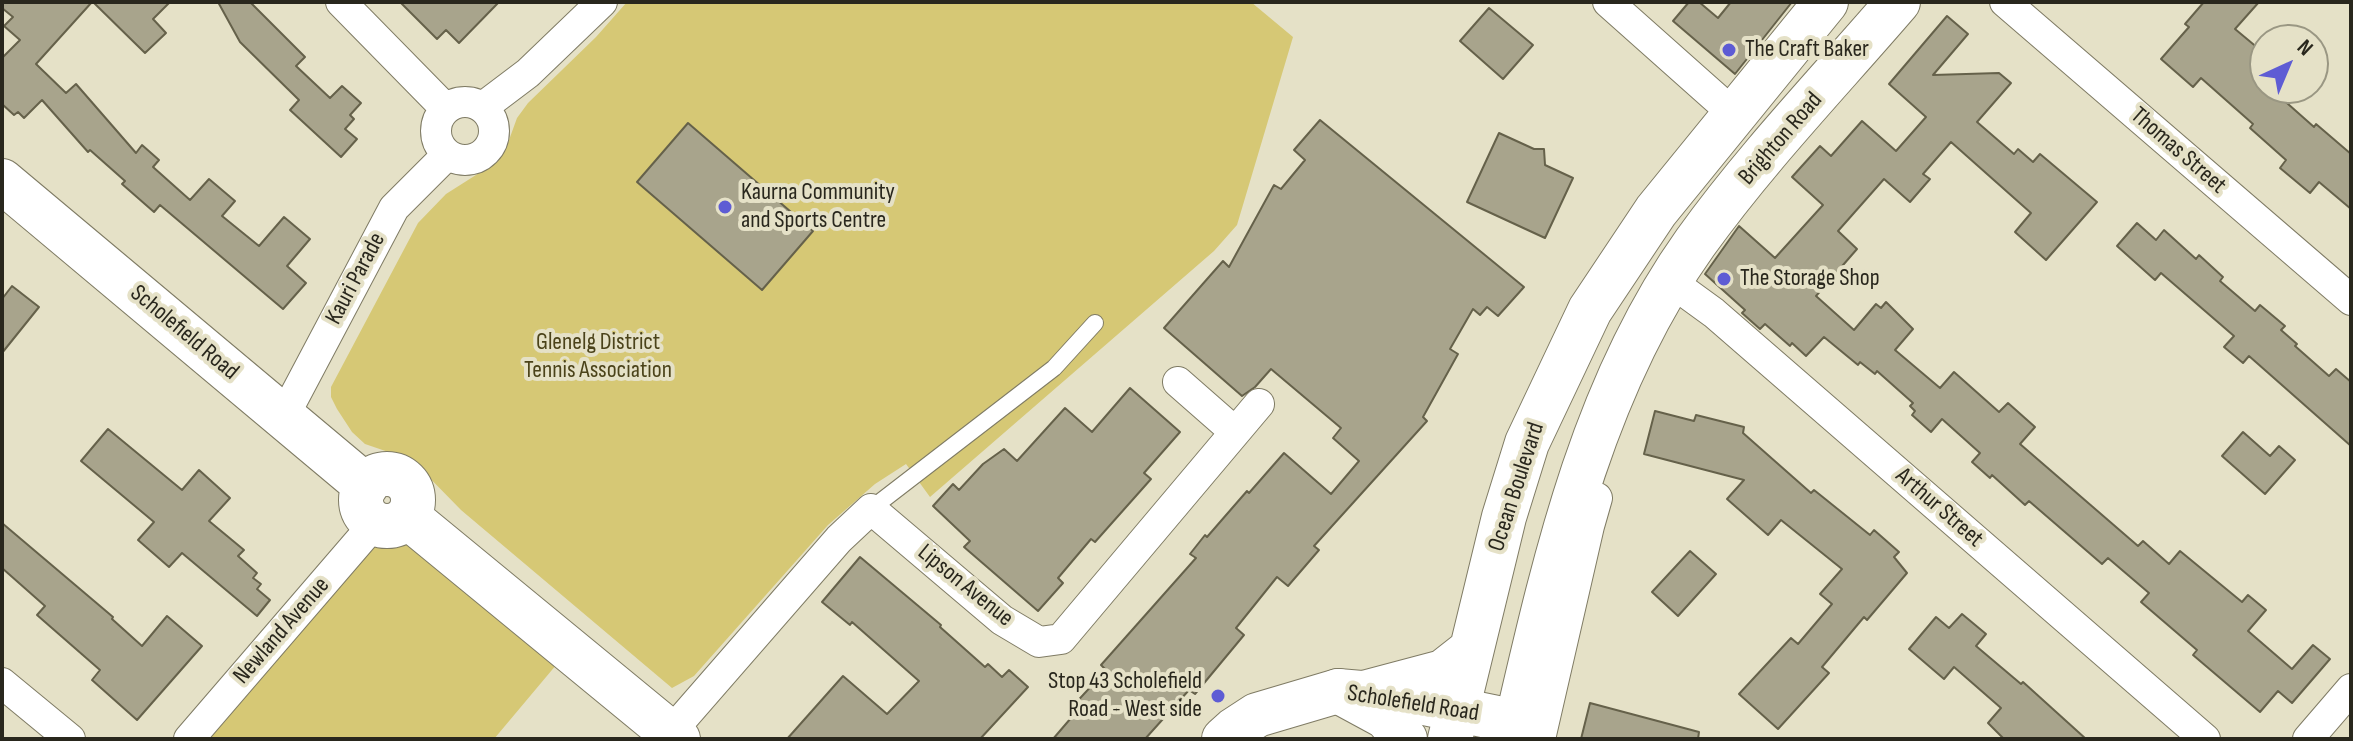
<!DOCTYPE html>
<html>
<head>
<meta charset="utf-8">
<style>
	body { margin:0 }
	#map { position:relative; width:2353px; height:741px; overflow:hidden; background:#e5e1c7; font-family:"Sofia Sans Condensed",sans-serif }
	canvas { display:block }
	.frame { position:absolute; inset:0; border:4px solid #29271d; pointer-events:none }
	.north { position:absolute; left:2249px; top:24px; width:80px; height:80px; box-sizing:border-box; background:#e5e1c7; border:2px solid #9a9783; border-radius:50%; rotate:44deg; font-size:22px; font-weight:700; line-height:32px; text-align:center; color:#29271d }
	.north::after { content:''; display:block; margin:auto; width:28px; height:36px; background:#5e5cd4; clip-path:polygon(50% 0,100% 100%,50% 72%,0 100%) }
</style>
</head>
<body>
<div id="map">
<canvas width="2353" height="741"></canvas>
<div class="frame"></div>
<div class="north">N</div>
</div>
<script>
const c = document.querySelector('canvas').getContext('2d');
c.lineJoin = 'round';
function paint(path, color) { c.fillStyle = color; c.fill(path, 'evenodd'); }
function stroke(path, color, width, dash) { c.strokeStyle = color; c.lineWidth = width; c.lineCap = dash ? 'butt' : 'round'; c.setLineDash(dash || []); c.stroke(path); }
function drawText(font, color, halo, rows, align = 'center') {
  c.font = font + ' "Sofia Sans Condensed",sans-serif'; c.lineWidth = 8; c.setLineDash([]); c.textBaseline = 'middle'; c.strokeStyle = halo; c.fillStyle = color; for (const [text, x, y, turn = 0] of rows) {
    c.save(); c.translate(x, y); c.rotate((+turn || 0) * Math.PI / 180); c.textAlign = isNaN(turn) ? turn : align; if (halo) c.strokeText(text, 0, 0); c.fillText(text, 0, 0); c.restore();
  }
}
paint(new Path2D(`
	M627 2H1251L1293 37 1237 225 1214 251 930 497 906 464 875 484 828 525 694 676 672 688 461 510 416 464 403 457 365 444 352 432 337 409 331 397V387L418 223 446 194 498 161 505 151 517 118 528 103 596 37Z
	M380 532H396L562 658 494 739H204Z`), '#d6c875');
const building = new Path2D(`
	M2 2H92L36 64 66 93 76 84 136 153 142 145 159 160 153 167 190 200 209 179 235 201 222 216 259 246 284 217 310 239 287 266 306 283 283 309 160 205 154 212 122 184 125 181 90 150 88 152 42 100 24 118 18 112 14 115 2 104V58L20 40 4 26 13 17 2 8Z
	M93 2H170L153 19 166 33 145 53Z
	M218 2H250L305 57 296 66 330 98 342 86 361 103 350 115 354 119 345 129 357 139 341 157 290 110 299 100 240 42Z
	M400 2H499L459 43 446 30 437 39Z
	M1689 2H1699L1718 18 1731 2H1792L1735 74 1673 21Z
	M2204 2H2259L2235 29 2265 54V88H2270L2314 127 2316 124 2351 154V209L2319 182 2310 193 2280 168 2286 160 2250 128 2253 124 2201 78 2193 87 2161 59 2189 27 2185 24Z
	M1489 8 1533 45 1503 79 1460 41Z
	M1947 16 1968 34 1933 75 1999 73 2011 83 1977 122 2014 154 2018 149 2033 162 2040 154 2097 202 2046 260 2015 232 2031 213 1951 142 1923 174 1930 179 1910 202 1884 179 1838 231 1857 249 1816 296 1854 330 1876 304 1881 308 1886 302 1913 329 1895 350 1940 388 1954 372 1999 412 2008 403 2035 427 2020 444 2138 546 2143 541 2169 564 2180 551 2242 602 2248 595 2266 610 2248 631 2292 669 2313 645 2330 659 2292 703 2278 691 2260 712 2193 655 2197 650 2141 602 2149 593 2108 558 2102 564 2029 501 2025 505 1992 475 1990 478 1972 462 1980 453 1942 419 1931 432 1912 415 1915 411 1910 406 1913 403 1877 371 1875 374 1860 362 1858 365 1824 337 1806 356 1792 343 1790 346 1765 324 1760 329 1742 313 1745 310 1705 274 1739 226 1775 258 1823 205 1792 177 1820 146 1831 156 1862 121 1896 151 1926 117 1889 84Z
	M1320 120 1524 287 1498 316 1487 307 1480 315 1473 309 1450 349 1458 354 1423 417 1427 421 1314 546 1319 550 1288 586 1277 577 1236 628 1244 635 1195 694 1189 690 1145 739H1053L1077 711 1072 707 1106 670 1101 665 1196 558 1190 554 1205 535 1207 537 1247 491 1249 493 1284 453 1331 494 1359 461 1333 438 1341 428 1271 369 1255 387 1242 396 1164 328 1223 261 1229 267 1274 185 1281 189 1305 160 1294 150Z
	M688 123 813 231 762 290 637 182Z
	M1499 133 1534 149H1544L1545 165 1573 178 1545 238 1467 202Z
	M2137 223 2156 240 2164 230 2196 259 2199 255 2223 277 2220 281 2255 311 2260 305 2285 326 2281 330 2297 344 2295 346 2329 376 2336 369 2351 382V446L2249 356 2243 363 2224 347 2234 336 2161 273 2155 280 2117 246Z
	M12 286 39 307 2 353V299Z
	M1130 388 1180 432 1144 473 1151 479 1095 542 1091 539 1058 578 1063 583 1038 611 964 547 970 541 933 506 953 484 959 490 983 464 1004 449 1017 461 1065 408 1092 432Z
	M1655 411 1694 421 1696 415 1744 427 1743 433 1811 493 1814 490 1870 535 1874 530 1899 552 1894 557 1907 573 1867 620 1864 617 1822 667 1829 673 1778 729 1739 694 1791 638 1798 644 1832 604 1820 594 1842 569 1781 520 1768 535 1727 499 1744 480 1644 454Z
	M108 429 182 490 199 470 230 498 209 521 244 550 238 556 257 573 253 578 261 584 257 589 270 600 257 616 182 553 169 567 138 540 154 522 81 461Z
	M2243 432 2270 456 2279 446 2295 460 2265 494 2222 456Z
	M2 523 113 617 112 619 142 646 167 616 202 646 137 720 92 680 100 670 37 615 45 606 2 568Z
	M1690 551 1716 574 1678 616 1652 592Z
	M860 557 941 625 940 627 985 667 988 664 1002 677 1009 670 1028 687 980 739H787L843 676 887 714 919 681 852 622 850 625 822 602Z
	M1962 614 1986 634 1976 646 2021 684 2023 682 2086 739H2004L1988 723 2001 708 1954 667 1944 679 1909 649 1936 617 1949 628Z
	M1590 703 1699 732 1698 739H1581Z`);
paint(building, '#a8a48c');
stroke(building, '#65614a', 2);
const lane = new Path2D(`
	M871 509 1054 368 1095 323`);
const street = new Path2D(`
	M341 2 445 108
	M1608 2 1735 115
	M2005 2 2351 300
	M436 131a29 29 0 1 1 58 0a29 29 0 1 1-58 0Z
	M483 107 528 73 602 2
	M1670 281 1714 313 2205 739
	M1178 382 1235 432
	M284 416 394 208 447 155
	M2 683 70 739
	M670 733 839 539 871 509 1002 620 1039 642 1061 639 1259 404
	M189 739 375 523
	M1540 739 1589 526 1597 498
	M2308 739 2351 689`);
const secondary = new Path2D(`
	M2 181 366 486
	M361 500a26 26 0 1 1 52 0a26 26 0 1 1-52 0Z
	M408 517 678 739
	M1224 739 1234 730 1257 715 1338 691 1385 695 1517 722`);
const primary = new Path2D(`
	M1338 691 1386 717 1405 739
	M1364 693 1443 672 1471 650
	M1450 739 1504 517 1527 443 1590 310 1656 211 1826 2
	M1513 739C1553 567 1591 389 1695 243 1756 158 1830 81 1898 2`);
stroke(lane, '#7f7b64', 18);
stroke(street, '#7f7b64', 32);
stroke(secondary, '#7f7b64', 46);
stroke(primary, '#7f7b64', 46);
stroke(lane, '#fff', 16);
stroke(street, '#fff', 30);
stroke(secondary, '#fff', 44);
stroke(primary, '#fff', 44);
for (const [x, y, r, color] of [
	[1729,50,8,"#5e5cd4"],
	[725,207,8,"#5e5cd4"],
	[1724,279,8,"#5e5cd4"],
	[1218,696,8,"#5e5cd4"]
]) { const dot = new Path2D(); dot.arc(x, y, r, 0, 2 * Math.PI); c.fillStyle = color; c.fill(dot); stroke(dot, '#e5e1c7', 3); }
drawText('24px', '#29271d', '#e5e1c7', [
	["The Craft Baker",1745,50],
	["Kaurna Community",741,193],
	["and Sports Centre",741,221],
	["The Storage Shop",1740,279],
	["Stop 43 Scholefield",1202,682,"right"],
	["Road - West side",1202,710,"right"]
], 'left');
drawText('24px', '#29271d', '#e5e1c7', [
	["Brighton Road",1781,139,-49],
	["Thomas Street",2178,151,41],
	["Kauri Parade",356,279,-62],
	["Scholefield Road",184,333,40],
	["Ocean Boulevard",1517,487,-72],
	["Arthur Street",1939,508,41],
	["Lipson Avenue",965,586,39],
	["Newland Avenue",282,631,-49],
	["Scholefield Road",1413,704,9]
]);
drawText('24px', '#4b431a', '#e5e1c7', [
	["Glenelg District",598,343],
	["Tennis Association",598,371]
]);
</script>
</body>
</html>
